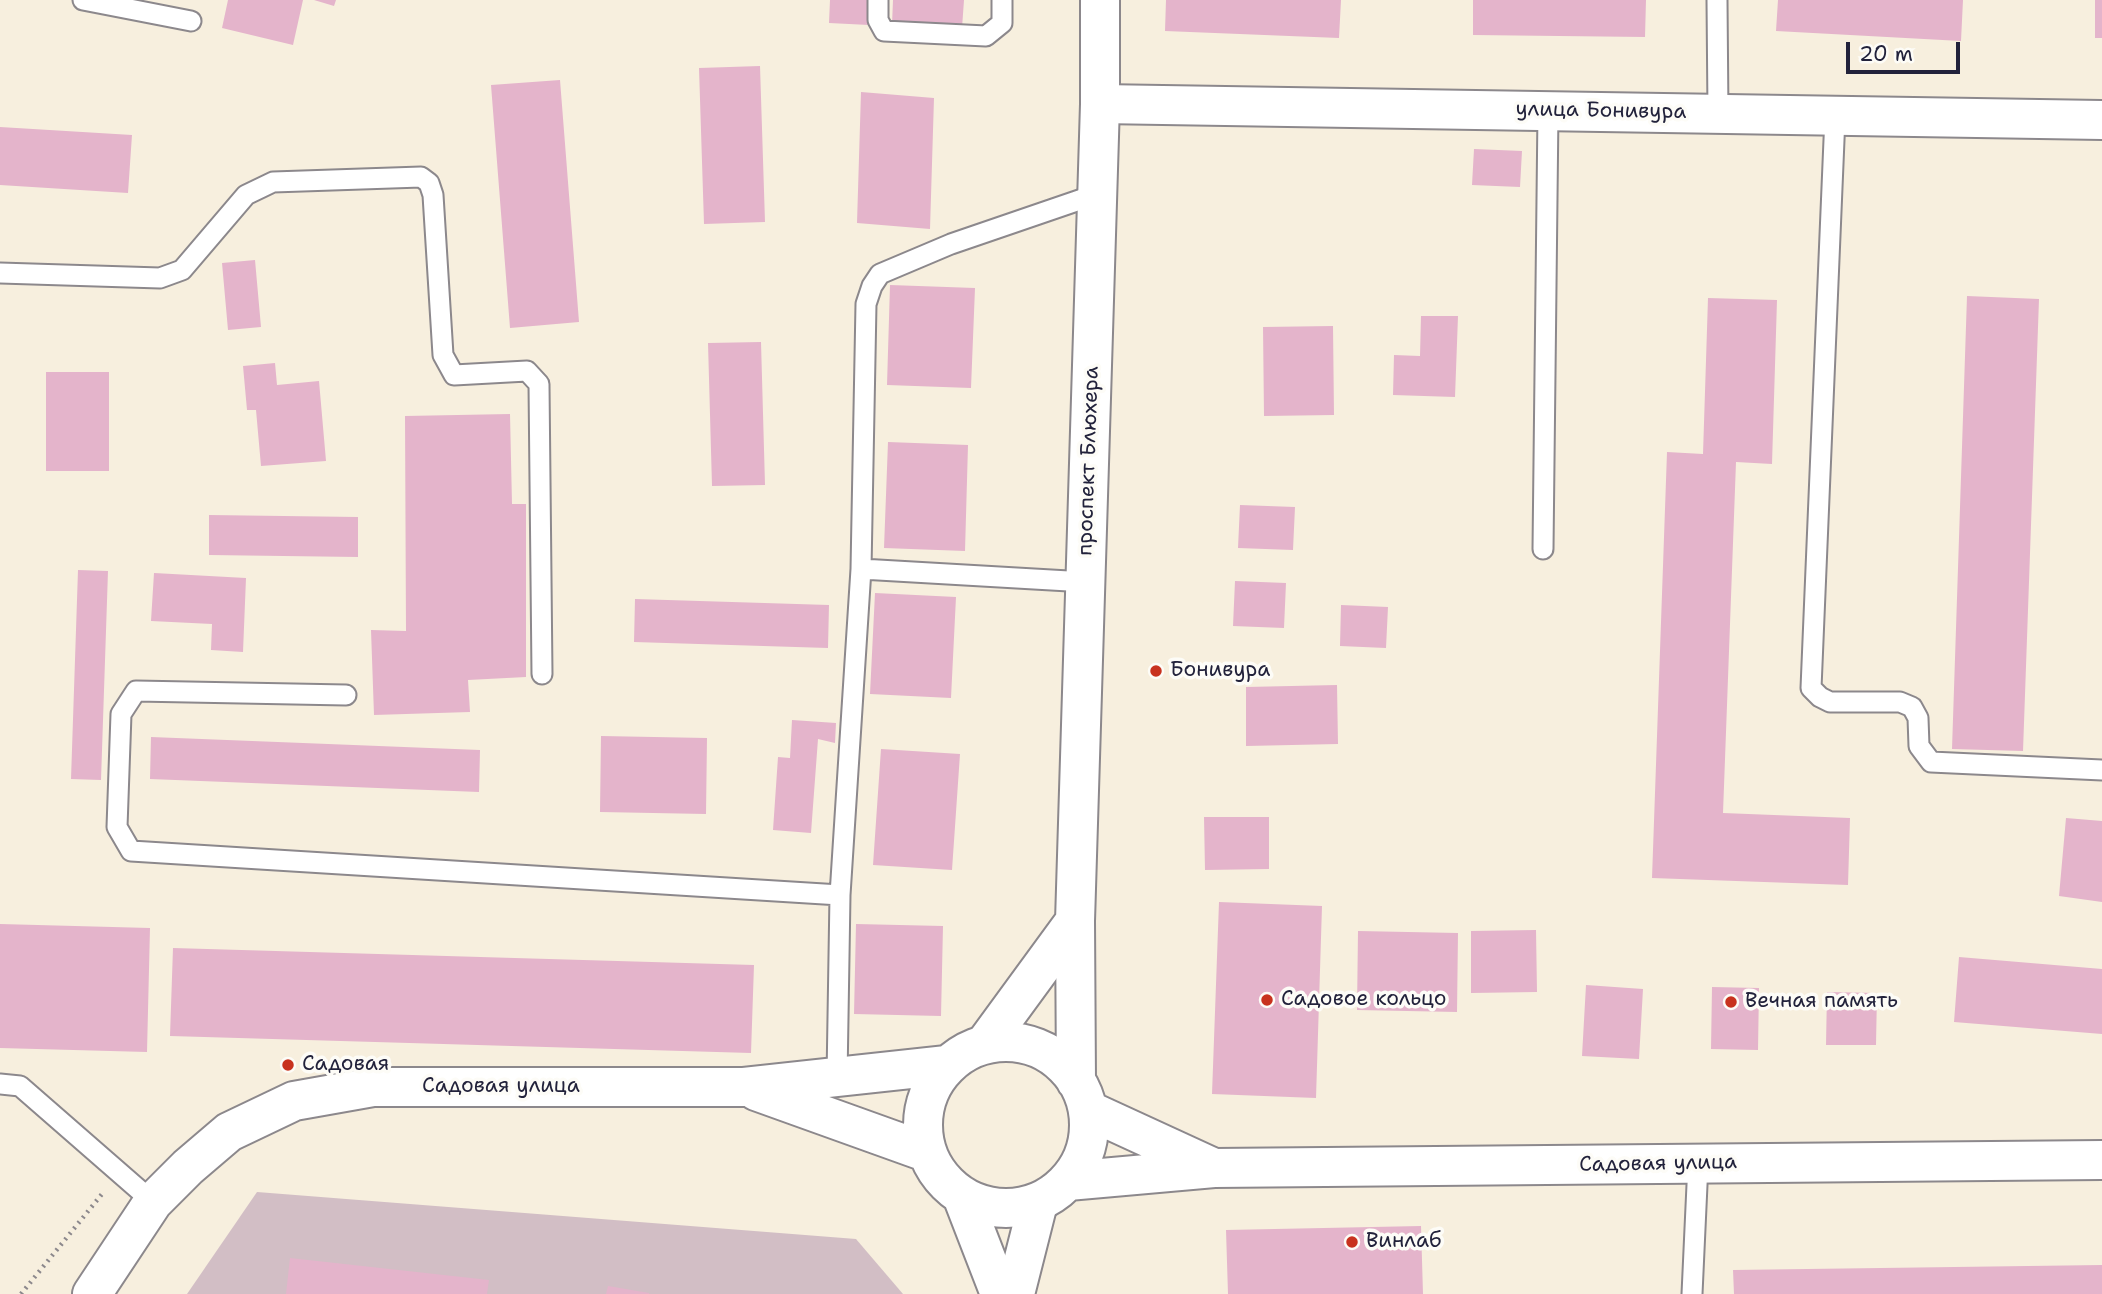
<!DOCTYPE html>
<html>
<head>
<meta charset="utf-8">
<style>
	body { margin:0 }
	#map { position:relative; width:2102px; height:1294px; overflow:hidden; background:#f7efde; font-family:"Shantell Sans",sans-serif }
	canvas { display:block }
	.scale { position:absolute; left:1846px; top:42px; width:114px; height:32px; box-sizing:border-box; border:4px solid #22223b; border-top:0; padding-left:9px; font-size:21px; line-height:24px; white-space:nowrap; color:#22223b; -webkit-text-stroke:5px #fdfcf7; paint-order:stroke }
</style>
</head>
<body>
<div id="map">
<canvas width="2102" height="1294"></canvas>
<div class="scale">20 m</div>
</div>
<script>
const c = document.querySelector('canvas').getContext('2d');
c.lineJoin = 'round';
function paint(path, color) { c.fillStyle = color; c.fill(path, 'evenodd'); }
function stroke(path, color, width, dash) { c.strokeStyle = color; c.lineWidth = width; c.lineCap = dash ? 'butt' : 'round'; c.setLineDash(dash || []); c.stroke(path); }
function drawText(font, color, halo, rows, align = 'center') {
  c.font = font + ' "Shantell Sans",sans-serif'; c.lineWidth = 7; c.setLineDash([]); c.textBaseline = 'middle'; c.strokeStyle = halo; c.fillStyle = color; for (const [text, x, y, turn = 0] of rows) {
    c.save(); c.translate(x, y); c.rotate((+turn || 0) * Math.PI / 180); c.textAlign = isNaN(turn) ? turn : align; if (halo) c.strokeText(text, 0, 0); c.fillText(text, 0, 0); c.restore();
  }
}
paint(new Path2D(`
	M257 1192 856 1239 903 1294H187Z`), '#d2bec5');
paint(new Path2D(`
	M228 0H303L293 45 222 28Z
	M314 0H336L334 6Z
	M830 0H869V25L829 23Z
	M893 0H964L962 28 892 25Z
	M1166 0H1341L1339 38 1165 31Z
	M1473 0H1646L1645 37 1473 35Z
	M1778 0H1963L1961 41 1776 31Z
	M2095 0H2102V38H2095Z
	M760 66 765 222 704 224 699 68Z
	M560 80 579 322 510 328 491 85Z
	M861 92 934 98 930 229 857 223Z
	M0 127 132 135 128 193 0 185Z
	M1474 149 1522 151 1520 187 1472 185Z
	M255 260 261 327 228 330 222 263Z
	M890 285 975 288 971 388 887 385Z
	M1967 296 2039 299 2023 751 1952 749Z
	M1708 298 1777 300 1772 464 1736 462 1723 813 1850 818 1848 885 1652 878 1667 452 1703 454Z
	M1421 316H1458L1455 397 1393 395 1394 355 1420 356Z
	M1333 326 1334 415 1264 416 1263 327Z
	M761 342 765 485 712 486 708 343Z
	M275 363 277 385 319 381 326 461 261 466 256 410H247L243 366Z
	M46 372H109V471H46Z
	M510 414 512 504H526V677L468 680 470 712 374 715 371 630 406 631 405 416Z
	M888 442 968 445 965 551 884 548Z
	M1240 505 1295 507 1293 550 1238 548Z
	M209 515 358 517V557L209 555Z
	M78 570 108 571 101 780 71 779Z
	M154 573 246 578 243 652 211 650 212 624 151 621Z
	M1235 581 1286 583 1284 628 1233 626Z
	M875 593 956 597 951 698 870 694Z
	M635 599 829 605 828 648 634 642Z
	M1341 605 1388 607 1386 648 1340 646Z
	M1337 685 1338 744 1246 746V687Z
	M792 720 836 723 835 743 818 739 811 833 773 830 778 757 790 758Z
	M601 736 707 738 706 814 600 812Z
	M151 737 480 750 479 792 150 779Z
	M881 749 960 754 952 870 873 865Z
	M1204 817H1269V869L1205 870Z
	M2066 818 2102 821V902L2059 896Z
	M1219 902 1322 906 1316 1098 1212 1094Z
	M0 924 150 928 147 1052 0 1048Z
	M856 924 943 926 941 1016 854 1014Z
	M1536 930 1537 992 1471 993V931Z
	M1358 931 1458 933 1457 1012 1357 1010Z
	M173 948 754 965 751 1053 170 1036Z
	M1959 957 2102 969V1034L1954 1022Z
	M1586 985 1643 989 1639 1059 1582 1056Z
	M1712 987 1759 988 1758 1050 1711 1049Z
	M1827 992 1877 993 1876 1045H1826Z
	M1421 1226 1423 1294H1228L1226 1230Z
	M290 1258 489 1280 487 1294H286Z
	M2102 1265V1294H1734L1733 1270Z
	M608 1286 649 1293V1294H606Z`), '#e4b4cb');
const lane = new Path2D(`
	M83 0 191 21
	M878 0V20L884 31 986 36 1002 23V0
	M1717 0 1718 113
	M1835 116 1811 688 1820 697 1830 702H1900L1912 707 1918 718 1919 746 1931 762 2102 770
	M0 273 160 278 182 270 246 195 273 182 421 177 429 183 433 195 443 355 454 375 527 371 539 384 542 674
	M1543 549 1548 111
	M861 569 1086 582
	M346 695 136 691 121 714 117 827 131 851 840 895
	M837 1078 840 895 861 569 866 304 872 286 880 274 951 244 1097 194
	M0 1084 20 1086 153 1202
	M1692 1294 1698 1163`);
const street = new Path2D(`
	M1100 104 2102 120`);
const secondary = new Path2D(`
	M985 1044 1075 921 1100 104V0
	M1015 1294 1038 1203`);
const primary = new Path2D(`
	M1075 921 1076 1081
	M923 1125a83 83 0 1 1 166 0a83 83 0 1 1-166 0Z
	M756 1091 926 1152
	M1088 1110 1212 1167
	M1068 1181 1214 1168 2102 1160
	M962 1196 1000 1294
	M92 1294 153 1202 188 1167 229 1132 294 1101 373 1087H744L947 1065`);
stroke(lane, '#8c888c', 23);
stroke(street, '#8c888c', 42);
stroke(secondary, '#8c888c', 42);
stroke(primary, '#8c888c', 42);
stroke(new Path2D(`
	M21 1294 102 1194`), '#8c888c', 4.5, [2, 5]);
stroke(lane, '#fff', 19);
stroke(street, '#fff', 38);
stroke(secondary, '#fff', 38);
stroke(primary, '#fff', 38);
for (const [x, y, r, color] of [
	[1156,671,7,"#c8321e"],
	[1267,1000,7,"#c8321e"],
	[1731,1002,7,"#c8321e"],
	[288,1065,7,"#c8321e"],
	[1352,1242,7,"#c8321e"]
]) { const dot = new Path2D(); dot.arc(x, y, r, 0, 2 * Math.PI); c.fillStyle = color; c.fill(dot); stroke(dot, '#fdfcf7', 2.5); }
drawText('21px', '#22223b', '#fdfcf7', [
	["улица Бонивура",1601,111,1],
	["проспект Блюхера",1089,461,-88],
	["Садовая улица",501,1087],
	["Садовая улица",1658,1164,-1]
]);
drawText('21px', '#22223b', '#fdfcf7', [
	["Бонивура",1170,671],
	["Садовое кольцо",1281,1000],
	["Вечная память",1745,1002],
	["Садовая",302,1065],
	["Винлаб",1366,1242]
], 'left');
</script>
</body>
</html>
